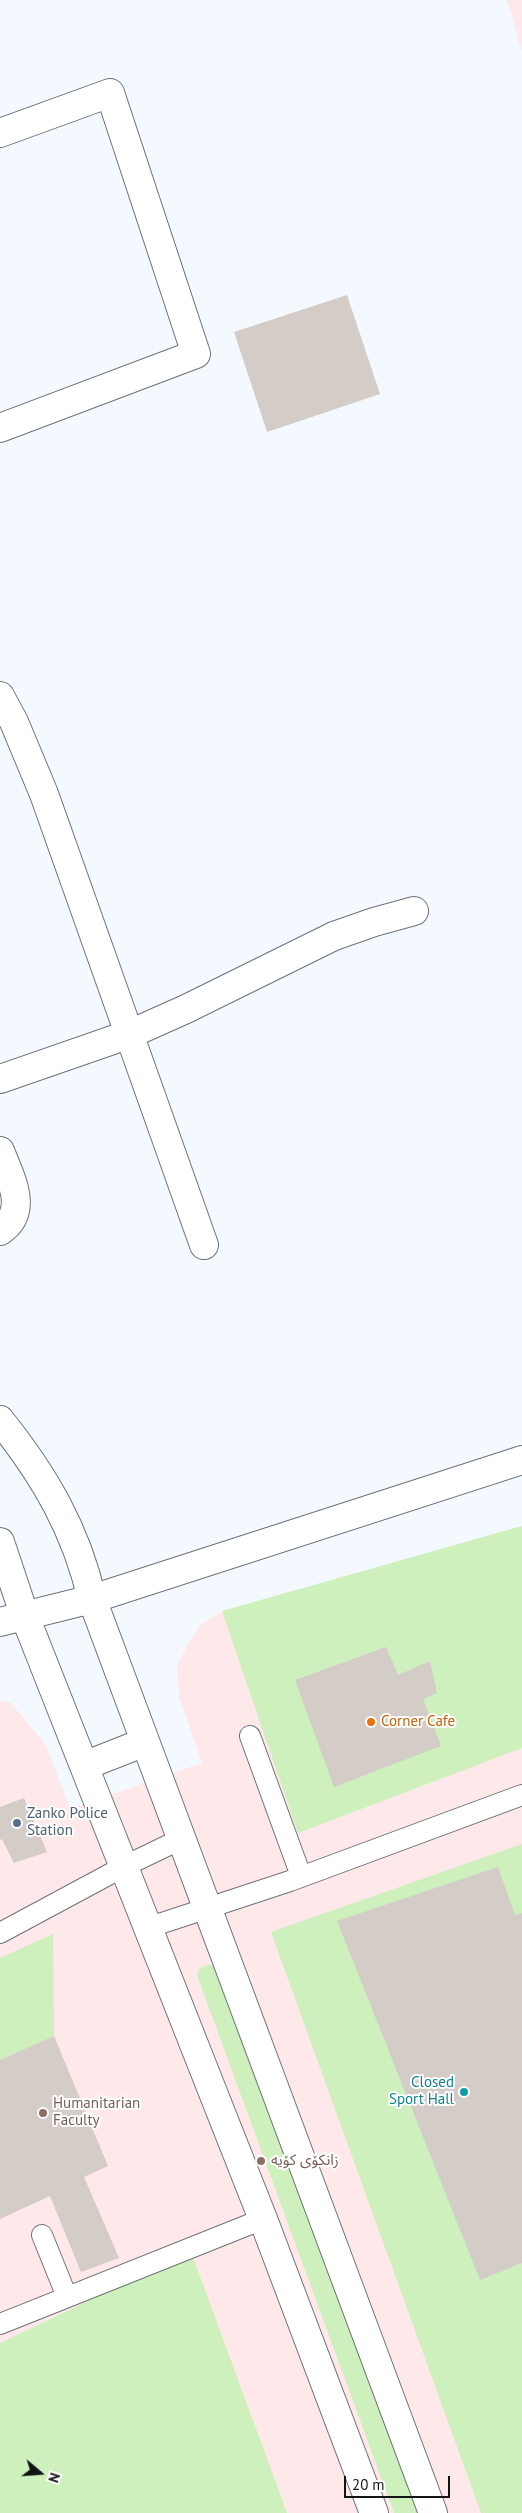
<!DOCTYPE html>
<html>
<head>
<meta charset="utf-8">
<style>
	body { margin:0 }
	#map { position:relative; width:522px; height:2513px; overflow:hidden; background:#f3f9ff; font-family:"PT Sans",sans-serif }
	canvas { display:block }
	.north { position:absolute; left:15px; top:2448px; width:50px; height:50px; -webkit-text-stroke:4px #fff; paint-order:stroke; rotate:108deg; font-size:14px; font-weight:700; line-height:20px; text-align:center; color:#111315 }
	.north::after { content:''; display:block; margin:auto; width:18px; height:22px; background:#111315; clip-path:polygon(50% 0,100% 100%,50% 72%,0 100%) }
	.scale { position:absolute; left:344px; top:2476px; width:106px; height:22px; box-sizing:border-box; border:2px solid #111315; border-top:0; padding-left:6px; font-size:15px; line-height:18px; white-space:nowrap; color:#111315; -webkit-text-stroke:4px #fff; paint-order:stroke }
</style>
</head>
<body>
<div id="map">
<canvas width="522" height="2513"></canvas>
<div class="north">N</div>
<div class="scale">20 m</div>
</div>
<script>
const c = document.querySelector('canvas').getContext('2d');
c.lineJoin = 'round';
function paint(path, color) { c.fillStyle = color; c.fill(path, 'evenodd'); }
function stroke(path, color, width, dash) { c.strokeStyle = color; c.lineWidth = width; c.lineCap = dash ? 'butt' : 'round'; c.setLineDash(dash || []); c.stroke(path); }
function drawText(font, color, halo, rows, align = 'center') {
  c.font = font + ' "PT Sans","Noto Sans Arabic",sans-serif'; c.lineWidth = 4; c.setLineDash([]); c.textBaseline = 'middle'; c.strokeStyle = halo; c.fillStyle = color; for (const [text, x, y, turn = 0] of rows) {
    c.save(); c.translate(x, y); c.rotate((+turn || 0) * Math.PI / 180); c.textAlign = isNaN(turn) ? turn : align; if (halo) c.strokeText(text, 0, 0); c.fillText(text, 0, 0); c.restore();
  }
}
paint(new Path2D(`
	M507 0H522V52Z
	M522 1526V2513H0V1701L11 1703 46 1745 70 1808 84 1804 202 1763 179 1696 177 1667 186 1648 200 1625 222 1611Z`), '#fee8e9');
paint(new Path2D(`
	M522 1526V1748L298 1833 222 1611Z
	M522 1844V2513H481L271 1932Z
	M53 1934 54 2036 0 2060V1958Z
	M206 1965H218L417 2513H394L197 1975 200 1968Z
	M191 2252 287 2513H0V2343Z`), '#cdf0bc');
paint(new Path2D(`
	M347 295 380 394 267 432 234 332Z
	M386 1647 398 1675 430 1661 437 1693 423 1699 441 1746 334 1787 295 1680Z
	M24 1798 47 1852 14 1863 2 1839 0 1840V1807Z
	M498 1867 515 1915 522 1913V2263L480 2280 337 1921Z
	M54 2036 108 2166 84 2177 119 2258 81 2272 50 2196 0 2219V2060Z`), '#d3ccc7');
const service = new Path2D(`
	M250 1736 301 1876
	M147 1928 290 1881 522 1795
	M0 1933 123 1867 181 1839
	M42 2235 67 2297
	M0 2324 263 2219`);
const minor = new Path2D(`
	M0 133 110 93 196 354 0 428
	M0 696 14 722 44 794 204 1245
	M0 1079 130 1034 186 1009 334 936 374 922 414 911
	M0 1151C10 1177 30 1211 0 1231`);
const tertiary = new Path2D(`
	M0 1420C44 1475 76 1529 92 1599L433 2513
	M0 1542 24 1614 263 2219 374 2513
	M0 1622 92 1599 522 1460
	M84 1766 145 1742`);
stroke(service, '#6d7277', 22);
stroke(minor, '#6d7277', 30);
stroke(tertiary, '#6d7277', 30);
stroke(service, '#fff', 20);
stroke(minor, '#fff', 28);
stroke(tertiary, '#fff', 28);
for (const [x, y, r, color] of [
	[371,1722,5,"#e8710a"],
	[17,1823,5,"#5c6f8a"],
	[464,2092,5,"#0f9aa8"],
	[43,2113,5,"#8d6e63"],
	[261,2161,5,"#8d6e63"]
]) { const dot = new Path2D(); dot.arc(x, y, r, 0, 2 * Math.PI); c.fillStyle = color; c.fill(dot); stroke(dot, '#fff', 2); }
drawText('15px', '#c56008', '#fff', [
	["Corner Cafe",381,1722]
], 'left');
drawText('15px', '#4e5e75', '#fff', [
	["Zanko Police",27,1814],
	["Station",27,1831]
], 'left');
drawText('15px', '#0d838f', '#fff', [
	["Closed",454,2083],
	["Sport Hall",454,2100]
], 'right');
drawText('15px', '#785e54', '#fff', [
	["Humanitarian",53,2104],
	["Faculty",53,2121],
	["زانکۆی کۆیە",271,2161]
], 'left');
</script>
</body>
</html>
